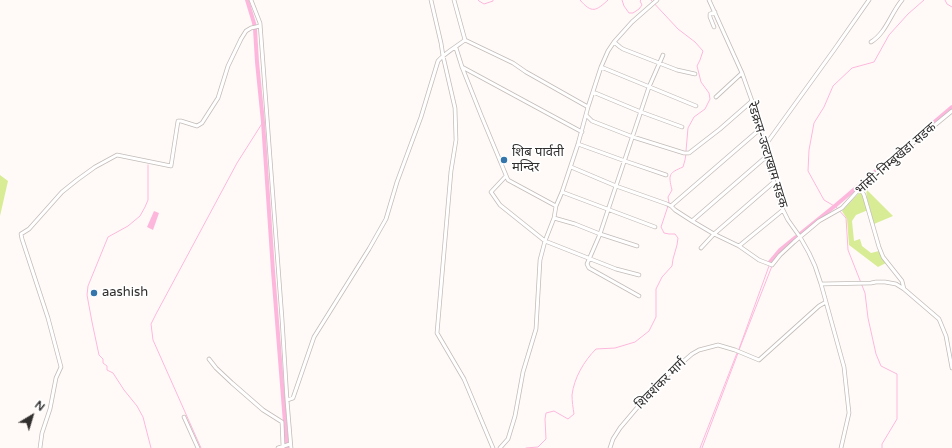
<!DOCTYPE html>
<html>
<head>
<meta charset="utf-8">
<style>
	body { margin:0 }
	#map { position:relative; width:952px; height:448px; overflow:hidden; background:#fffaf7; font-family:"Varela Round",sans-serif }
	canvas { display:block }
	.north { position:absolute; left:12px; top:396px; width:40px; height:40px; -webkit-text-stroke:3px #fff; paint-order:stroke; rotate:38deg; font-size:11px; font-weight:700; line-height:16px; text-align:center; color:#32302f }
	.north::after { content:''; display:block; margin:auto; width:14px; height:18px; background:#32302f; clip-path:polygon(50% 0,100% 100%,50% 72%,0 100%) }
</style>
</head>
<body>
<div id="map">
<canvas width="952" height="448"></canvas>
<div class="north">N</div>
</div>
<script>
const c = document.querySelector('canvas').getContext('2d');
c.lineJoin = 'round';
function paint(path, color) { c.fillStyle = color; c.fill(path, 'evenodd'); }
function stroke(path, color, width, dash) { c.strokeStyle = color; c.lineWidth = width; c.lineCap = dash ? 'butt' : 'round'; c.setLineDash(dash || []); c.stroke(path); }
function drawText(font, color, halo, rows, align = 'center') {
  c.font = font + ' "Varela Round","Noto Sans Devanagari",sans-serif'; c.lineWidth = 3.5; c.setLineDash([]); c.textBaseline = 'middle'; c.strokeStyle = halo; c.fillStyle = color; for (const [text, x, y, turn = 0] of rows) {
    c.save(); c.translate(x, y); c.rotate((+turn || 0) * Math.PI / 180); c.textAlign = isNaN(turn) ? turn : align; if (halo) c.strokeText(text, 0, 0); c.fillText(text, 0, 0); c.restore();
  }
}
paint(new Path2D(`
	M0 175 8 181 0 216Z
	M866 189 893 216 874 224 867 198Z
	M861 191 868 210 856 215 852 221 854 241 860 239 862 246 871 253 879 251 886 263 878 267 849 245 847 219 842 211Z`), '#d7ec94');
paint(new Path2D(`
	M154 211 159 213 153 230 147 227Z`), '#feb7dc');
stroke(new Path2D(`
	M478 0 479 1 484 4 493 1V0
	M580 0C592 14 596 11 608 0
	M622 0 624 6 629 13H633L639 9 642 5 640 1 641 0
	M651 0 678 29 695 42 703 51 700 60 697 66 701 82 709 93 710 99 705 109 694 117 688 128 686 151
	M945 0 947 4 952 7
	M148 165V200L145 207 140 216 128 226 108 237 88 286 87 295 92 322 99 355 103 359V363L107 366V370L113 373 124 390 137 406 143 417 151 448
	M669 203 668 197 672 190C668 174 669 173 683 167L685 160 686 154
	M739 349 769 266
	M739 350 772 266
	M201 448 153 340 151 324 156 314 237 163 263 122
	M526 448 538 447 546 439 545 419 546 413 554 411 568 419 574 414C573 408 572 401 572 395 574 378 584 361 596 349L615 348 635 342 649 331 656 317V289L662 277 672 266 673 259 677 245 678 238 675 234H669L664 233 661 227 668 206
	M700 448 737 353
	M702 448 738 353
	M882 448V444L897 419V374L881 366 876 354 868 318 865 293 848 250 846 218 836 207 824 200 808 171 809 150 814 123 824 107 833 86 852 68 874 62 889 35 908 14 924 0`), '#feb7dc', 1);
stroke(new Path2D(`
	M247 0 254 23 255 29 257 62 263 122 273 271 287 448
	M886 163 952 107
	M800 234 836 205 883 165
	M770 262 780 250 796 237`), '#feb7dc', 4);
const street = new Path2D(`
	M251 0 260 23 282 319 287 400
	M431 0 441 43 443 56 455 108 456 140 451 171 437 333 464 379 493 448
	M709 0 742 73 752 101 774 182 783 210 788 220 800 237 809 253 815 266 821 284 844 367 849 413 841 448
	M714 27 710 17V14L715 12
	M465 40 513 63 526 72 588 107
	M614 42 620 47 623 49 677 70 695 74
	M871 42C886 33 891 13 902 0
	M456 48 462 67 481 115 508 180 556 206
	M462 67 582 132
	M601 67 696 106
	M593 92 641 112 682 127
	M716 97 742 73
	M586 115 592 121 633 137 684 153H689L720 129 752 101
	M578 144 625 161 666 175
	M764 147 834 50 869 0
	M571 167 616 186 667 204 671 206 675 210 692 221 714 234 739 246 759 260 772 265 780 255 794 242 819 221 842 208 864 184 885 166 952 111
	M506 176 491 192 500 205 545 241 616 269 639 275
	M860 188 864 195 879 247 883 257 902 281 904 289
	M562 192 655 227
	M671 206 759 130
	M554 218 575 224 600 234 637 246
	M692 221 767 156
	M739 246 783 210
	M701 248 714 234 774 182
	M821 284 871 283 876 282H885L896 284 904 289 939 319 946 336 952 368
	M639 296 589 268 587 264 600 234 649 87 663 55
	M209 359 216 368 232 383 263 410 282 422 283 447
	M184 417 198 448
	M40 448 42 433 50 409 56 378 61 367 48 318 22 239 21 234 29 229 62 192 77 180 95 167 117 155 171 166 178 121H181L197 126 202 123 218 98 228 66 241 39 246 31 251 28 260 26
	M278 448 290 444
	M291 448 287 400 293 398 314 337 369 249 386 219 397 182 421 117 438 61C446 52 456 47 465 40L454 0
	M500 448 508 439 515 416 523 372 536 329 540 260 545 241 554 218 556 206 562 192 578 144 588 107 601 67 608 51 614 42 632 22 657 0
	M610 448 613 439 620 428 647 396 664 378 692 354 699 350 718 345 735 350 759 360 819 306 826 302`);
stroke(street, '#c2bcb9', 4.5);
stroke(street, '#fff', 3);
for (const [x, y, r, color] of [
	[504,160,4,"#3476ac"],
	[94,293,4,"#3476ac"]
]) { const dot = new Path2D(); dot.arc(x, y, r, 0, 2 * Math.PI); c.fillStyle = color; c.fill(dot); stroke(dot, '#fff', 1.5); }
drawText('13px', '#32302f', '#fff', [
	["शिब पार्वती",512,153],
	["मन्दिर",512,168],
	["aashish",102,293]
], 'left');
drawText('13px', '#32302f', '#fff', [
	["रेडक्रस-उल्टाखाम सडक",767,155,73],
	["भांसी-निम्बुखेडा सडक",896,159,-41],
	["शिवशंकर मार्ग",661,384,-45]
]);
</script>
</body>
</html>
